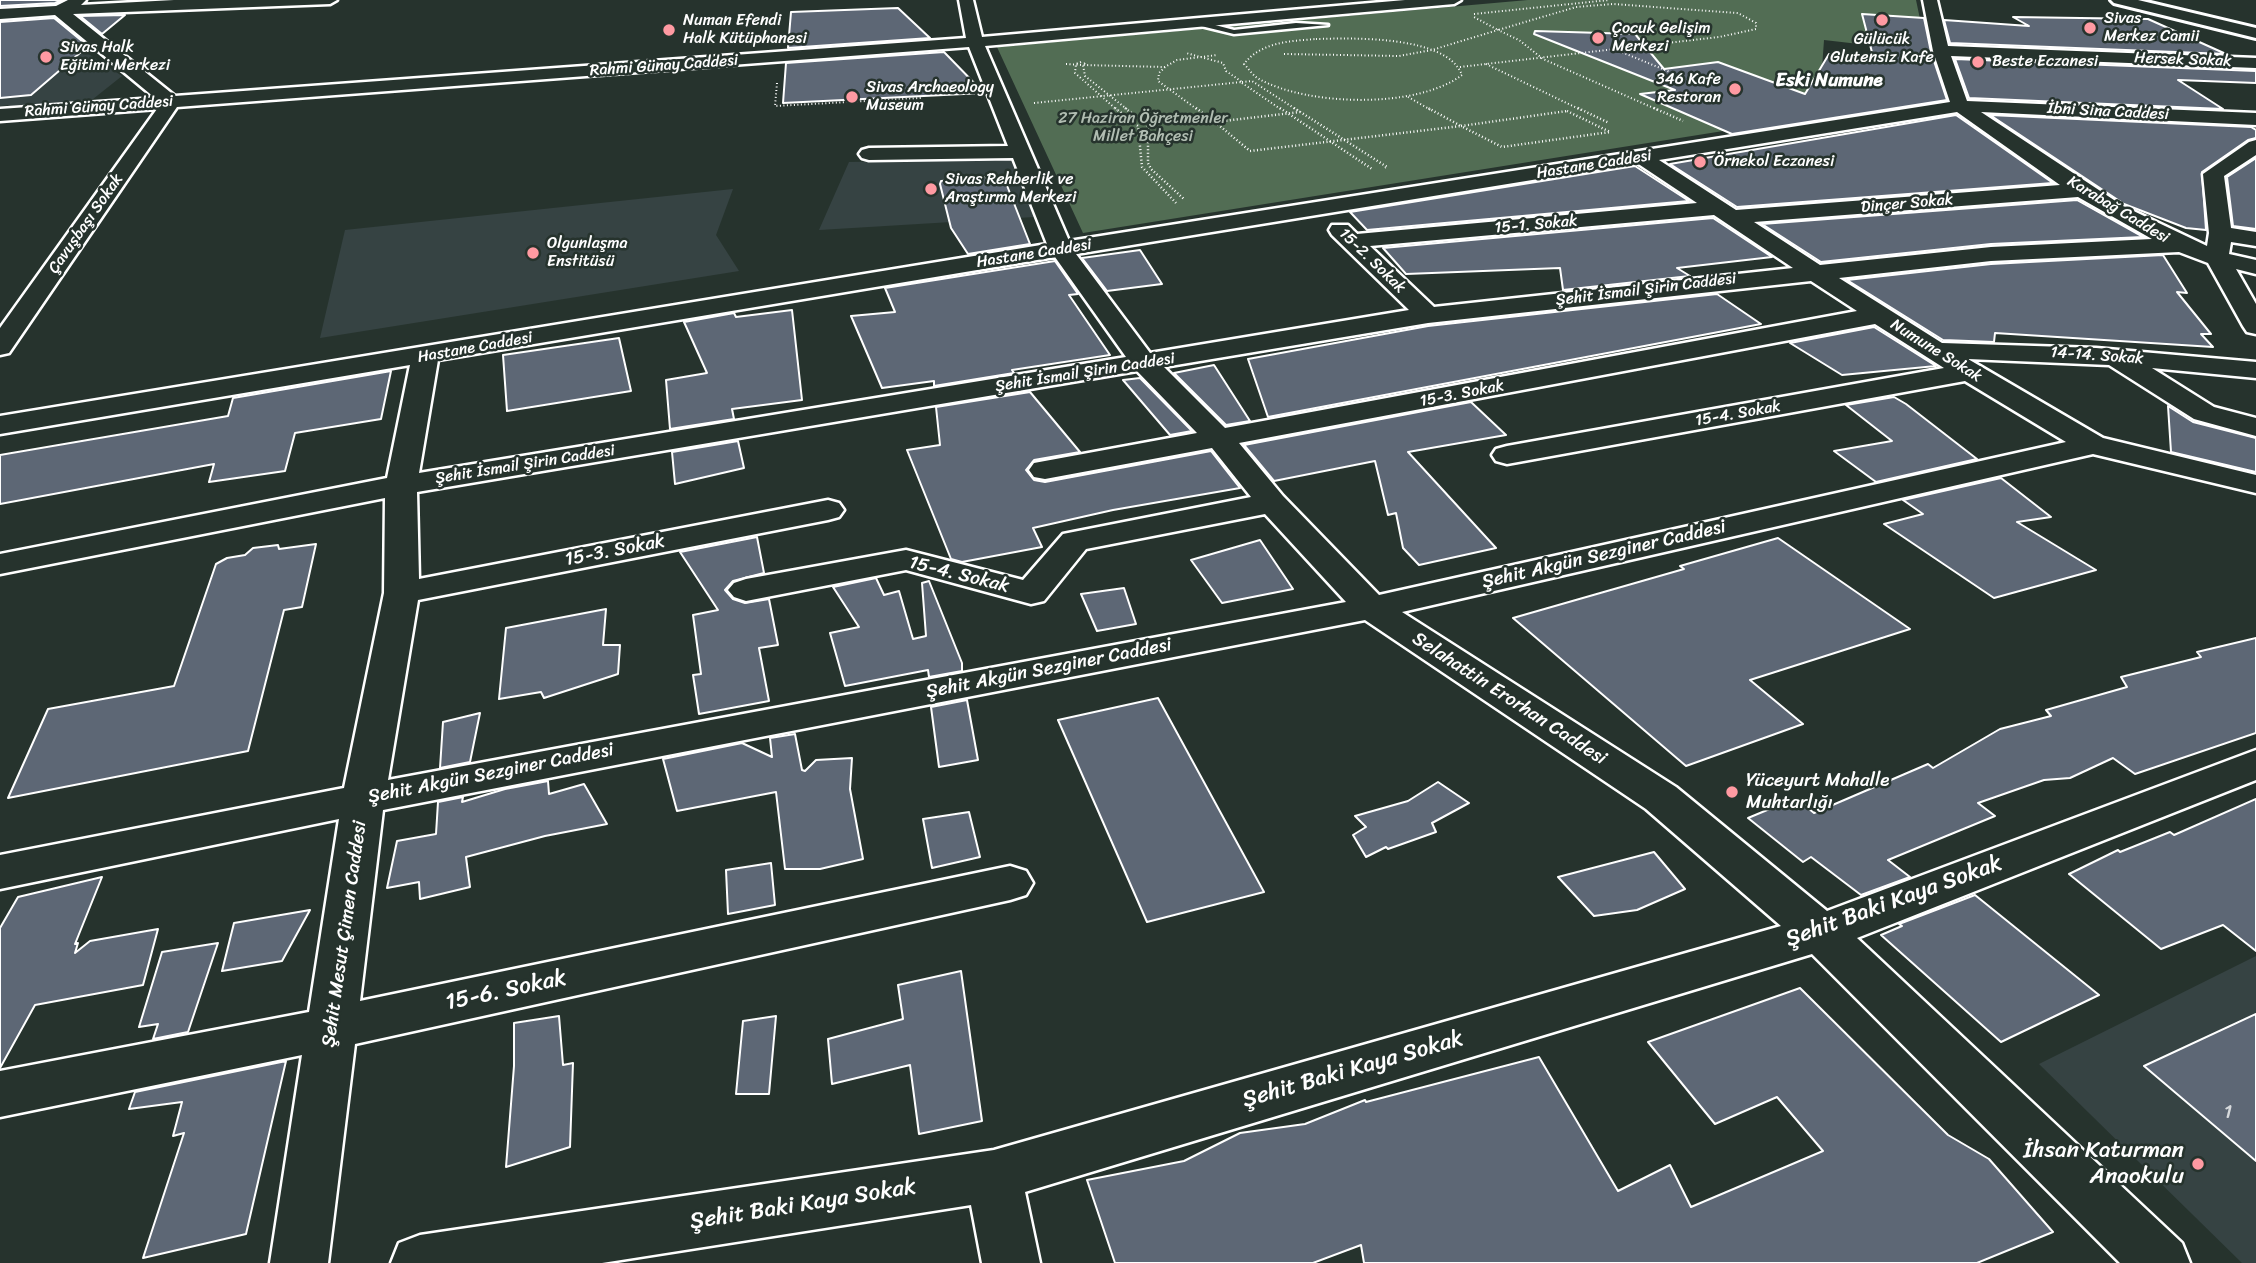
<!DOCTYPE html>
<html>
<head>
<meta charset="utf-8">
<style>
	body { margin:0 }
	canvas { display:block; background:#26332d }
</style>
</head>
<body>
<canvas width="2256" height="1263"></canvas>
<script>
const c = document.querySelector('canvas').getContext('2d');
c.lineJoin = 'round';
function paint(path, color) { c.fillStyle = color; c.fill(path, 'evenodd'); }
function stroke(path, color, width, dash) { c.strokeStyle = color; c.lineWidth = width; c.lineCap = dash ? 'butt' : 'round'; c.setLineDash(dash || []); c.stroke(path); }
function drawText(font, color, halo, rows, align = 'center') {
  c.font = font + ' Sriracha,sans-serif'; c.lineWidth = 5; c.setLineDash([]); c.textBaseline = 'middle'; c.strokeStyle = halo; c.fillStyle = color; for (const [text, x, y, turn = 0] of rows) {
    c.save(); c.translate(x, y); c.rotate((+turn || 0) * Math.PI / 180); c.textAlign = isNaN(turn) ? turn : align; if (halo) c.strokeText(text, 0, 0); c.fillText(text, 0, 0); c.restore();
  }
}
paint(new Path2D(`
	M58 34 122 76 88 103 5 109 10 105 0 106V37Z
	M1015 159 1034 217 819 230 849 162Z
	M733 189 716 235 739 271 320 338 345 230Z
	M2256 956V1263H2242L2039 1064Z`), '#364343');
paint(new Path2D(`
	M1528 0H1916L1925 43 1862 37 1859 44 1824 40 1821 82 1855 110 1083 233 997 47Z`), '#526d54');
const building = new Path2D(`
	M0 0H62L55 3 0 6Z
	M898 8 930 38 788 48 791 12Z
	M1862 14 1924 18 1931 52 1947 100 1732 134 1640 94 1675 90 1534 34 1535 31 1635 34 1664 69 1718 62 1805 94 1829 54 1874 60Z
	M125 15 102 34 80 16Z
	M2013 17 2148 19 2226 54 1950 43 1944 20 2029 26Z
	M54 18 88 46 31 95 0 98V22Z
	M944 52 984 93 783 103 786 63Z
	M1955 59 2256 71V83L2178 80 2223 109 1969 98Z
	M1956 115 2053 183 1737 207 1670 164Z
	M1990 115 2251 127 2256 130V138L2248 140 2202 172 2206 230 2186 228 2124 204Z
	M2256 158V229L2233 226 2227 177Z
	M1635 166 1689 201 1367 230 1350 212Z
	M986 177 987 181 1006 183 1030 244 968 254 951 228 940 184 941 181Z
	M2077 200 2143 237 1991 244 1821 262 1762 224Z
	M1713 218 1772 257 1677 268 1690 276 1563 290 1560 268 1406 274 1383 248Z
	M1140 250 1162 284 1107 291 1082 258Z
	M2163 255 2187 293 2177 292 2211 334H2201L2213 347 1995 333 1994 342 1943 340 1847 280 1991 264Z
	M1055 261 1078 294 1069 295 1110 355 1012 370 1014 373 934 386V381L882 388 851 316 895 312 885 288Z
	M1717 294 1761 324 1268 417 1248 359 1428 326Z
	M792 310 802 400 732 409 734 419 670 429 666 380 707 373 684 322 734 313 736 317Z
	M1874 327 1936 366 1842 375 1790 343Z
	M619 338 631 391 507 411 503 355Z
	M1214 365 1250 421 1226 425 1174 373Z
	M391 371 381 419 295 433 285 471 209 482 214 464 0 504V455L228 416 233 398Z
	M1140 378 1192 431 1170 435 1123 380Z
	M1030 392 1080 452 1034 460 1026 470 1034 480 1045 482 1211 451 1240 488 1113 510 1033 528 1042 547 962 562 951 559 907 450 940 445 936 407Z
	M1894 397 1906 404 1977 459 1876 482 1834 451 1892 441 1846 405Z
	M1471 402 1506 435 1408 452 1496 548 1419 565 1403 548 1396 513 1388 515 1375 461 1274 481 1244 445Z
	M2168 406 2193 422 2256 438V472L2171 452Z
	M738 441 744 468 675 484 672 452Z
	M2001 478 2051 517 2017 522 2096 570 1994 598 1884 524 1923 514 1903 500Z
	M757 537 764 573 733 581 725 590 733 599 745 603 769 599 778 645 759 648 769 701 699 714 693 675 701 674 693 615 718 610 680 552Z
	M1778 538 1910 629 1750 680 1803 724 1686 766 1513 618 1684 569 1680 566Z
	M1260 540 1293 589 1222 603 1191 560Z
	M316 544 302 607 284 610 248 751 8 798 48 709 174 686 216 564 227 558 245 555 253 548 278 545 279 549Z
	M876 578 884 595 899 591 913 639 926 636 922 583 929 581 962 663V671L929 677 928 670 845 686 830 633 859 627 833 587Z
	M1124 588 1136 624 1097 631 1081 594Z
	M606 609 603 645H620L618 674 544 698 541 692 499 699 506 628Z
	M2256 638V733L2135 774 2113 758 2070 778 2044 780 1978 803 1995 816 1888 860 1910 877 1861 895 1811 857 1803 862 1748 818 1796 798 1814 813 1928 764 1933 768 2000 729 2051 716 2046 710 2127 687 2121 677 2201 657 2197 652Z
	M1158 698 1264 892 1147 922 1058 720Z
	M967 700 978 760 939 767 931 707Z
	M480 713 470 762 440 768 443 722Z
	M795 734 802 770 805 771 816 760 852 758 850 789 863 859 820 869H785L776 792 677 811 663 759 742 743 772 757 770 738Z
	M548 781 549 794 584 784 607 824 545 836 466 857 470 887 420 899 419 882 387 888 397 841 436 834 438 802 463 797 462 802 505 789Z
	M1438 782 1469 803 1432 823 1436 832 1388 849 1386 847 1366 857 1353 835 1366 827 1355 816 1408 801Z
	M2256 799V951L2223 925 2161 949 2069 874 2118 850 2120 852 2170 832 2174 835Z
	M969 812 980 857 932 868 923 819Z
	M1654 852 1685 889 1637 910 1594 916 1558 877Z
	M771 863 775 905 728 914 726 870Z
	M102 877 75 944 78 943 75 953 90 941 158 929 143 985 35 1005 0 1068V928L18 897Z
	M1975 895 2099 995 2001 1042 1881 935 1902 926 1899 924Z
	M310 910 282 961 222 971 234 923Z
	M218 943 188 1032 153 1039 158 1024 139 1027 162 952Z
	M961 971 982 1121 919 1134 910 1065 832 1084 828 1039 903 1019 898 985Z
	M1800 988 1948 1135 1989 1159 2053 1232 1977 1263H1364L1361 1245 1313 1263H1115L1087 1180 1184 1161 1240 1133 1305 1124 1365 1100 1366 1102 1539 1057 1618 1191 1670 1165 1691 1207 1823 1151 1777 1097 1715 1124 1648 1042Z
	M2256 1014V1161L2144 1066Z
	M559 1016 563 1065 573 1063 570 1147 506 1167 514 1066V1023Z
	M776 1016 769 1094H736L743 1021Z
	M286 1061 246 1234 143 1258 184 1133 173 1136 182 1102 129 1109 135 1092Z`);
paint(building, '#5d6775');
stroke(building, '#fff', 2);
const lane = new Path2D(`
	M1200 21 1234 30 1296 23 1328 25 1234 34 1197 25Z`);
const street = new Path2D(`
	M68 0H86L81 5 174 0H337L330 4 73 14 175 96 966 38 959 0H973L982 37 1405 0H1461L1454 4 985 46 1069 241 1950 102 1933 51 1923 0H1937L1948 46 2256 58V68L1951 56 1967 101 2256 113V125L1981 112 2123 206 2207 246 2209 233 2203 174 2249 142 2256 140V155L2224 176 2231 228 2256 232V246L2231 242 2229 254 2256 260V274L2236 269 2256 304V334L2247 332 2243 326 2208 263 2179 252 1991 261 1839 278 1942 343 2096 348 2256 362V378L2152 368 2214 407 2256 418V436L2194 419 2109 365 1968 359 2103 438 2256 475V493L2093 454 1402 612 1676 787 1827 911 2256 750V780L1857 938 2182 1243 2190 1263H2120L1812 954 1025 1192 1040 1263H982L971 1205 602 1263H391L399 1243 420 1235 994 1150 1781 926 1646 809 1365 620 383 810 360 1001 1010 866 1026 871 1033 883 1026 895 1010 900 355 1044 328 1263H270L302 1055 0 1117V1071L309 1012 339 819 0 889V855L344 788 384 593 385 498 0 574V554L387 478 410 365 0 434V416L1047 244 1013 158 869 160 862 158 859 154 862 150 869 148 1008 146 969 47 177 107 9 353 0 355V328L157 109 0 121V109L155 98 55 15 0 19V9L56 6ZM1957 112 2060 185 1736 210 1659 160ZM1637 163 1697 203 1357 234 1348 225H1332L1329 230 1332 235 1409 310 1150 353 1076 254ZM2078 197 2152 239 1991 247 1820 265 1754 222ZM1714 215 1793 268 1434 307 1370 246ZM1055 257 1126 357 419 473 438 360ZM1811 281 1857 311 1225 428 1164 367 1428 323ZM1875 324 1944 368 1507 446 1496 449 1492 455 1496 461 1507 464 1965 381 2066 442 1379 595 1283 496 1239 443ZM1137 371 1197 433 1034 463 1029 470 1034 477 1045 479 1212 448 1251 497 1063 534 1023 580 906 550 746 579 734 583 728 590 734 597 746 601 906 570 1031 604 1044 601 1086 549 1265 514 1346 602 388 780 418 600 828 520 839 517 844 510 839 503 828 500 419 579 417 492Z`);
const secondary = new Path2D(`
	M2111 0H2138L2256 28V38L2114 3Z`);
stroke(lane, '#fff', 5);
stroke(street, '#fff', 5);
stroke(secondary, '#fff', 6);
stroke(new Path2D(`
	M1474 14 1609 0
	M1316 39C1352 38 1447 35 1462 75 1417 109 1308 106 1259 79 1253 76 1249 69 1244 64 1261 42 1290 41 1316 39Z
	M1619 51 1699 84
	M1284 54 1399 56 1432 50 1498 30 1519 40 1543 59 1658 110
	M1081 62 1076 64 1075 73 1117 110
	M1085 63 1083 65 1165 67 1177 60 1217 55
	M1066 64 1083 65 1085 76 1128 110
	M1486 64 1581 110
	M1165 67 1159 73 1158 81 1198 110
	M1460 67 1719 37 1756 29V23L1738 13 1613 4 1576 7 1498 30 1472 16
	M1242 82 1252 81 1297 110
	M777 83 775 106 921 98
	M1242 83 1282 110
	M1408 97 1431 110
	M1034 103 1242 82 1226 71 1223 63 1186 53`), '#fff', 2, [1, 2.5]);
stroke(new Path2D(`
	M1115 108 1138 126 1142 167 1176 203
	M1125 108 1148 126V163L1151 169 1185 200
	M1196 108 1215 122 1300 112
	M1280 108 1372 169
	M1294 108 1387 167 1385 168
	M1578 108 1609 123
	M1654 108 1683 121
	M1567 111 1610 132 1502 147 1461 126Z
	M1215 122 1250 151 1461 126 1428 108`), '#fff', 2.5, [1, 2.5]);
paint(lane, '#26332d');
paint(street, '#26332d');
paint(secondary, '#26332d');
for (const [x, y, r, color] of [
	[1882,20,7,"#ff9aa2"],
	[2090,28,7,"#ff9aa2"],
	[669,30,7,"#ff9aa2"],
	[1598,38,7,"#ff9aa2"],
	[46,57,7,"#ff9aa2"],
	[1978,62,7,"#ff9aa2"],
	[1735,89,7,"#ff9aa2"],
	[852,97,7,"#ff9aa2"],
	[1700,162,7,"#ff9aa2"],
	[931,189,7,"#ff9aa2"],
	[533,253,7,"#ff9aa2"],
	[1732,792,7,"#ff9aa2"],
	[2198,1164,7,"#ff9aa2"]
]) { const dot = new Path2D(); dot.arc(x, y, r, 0, 2 * Math.PI); c.fillStyle = color; c.fill(dot); stroke(dot, '#26332d', 2.5); }
drawText('16px', '#fff', '#26332d', [
	["Sivas",2104,19],
	["Merkez Camii",2104,37],
	["Numan Efendi",683,21],
	["Halk Kütüphanesi",683,39],
	["Çocuk Gelişim",1612,29],
	["Merkezi",1612,47],
	["Gülücük",1882,40,"center"],
	["Glutensiz Kafe",1882,58,"center"],
	["Sivas Halk",60,48],
	["Eğitimi Merkezi",60,66],
	["Beste Eczanesi",1992,62],
	["346 Kafe",1721,80,"right"],
	["Restoran",1721,98,"right"],
	["Sivas Archaeology",866,88],
	["Museum",866,106],
	["Örnekol Eczanesi",1714,162],
	["Sivas Rehberlik ve",945,180],
	["Araştırma Merkezi",945,198],
	["Olgunlaşma",547,244],
	["Enstitüsü",547,262]
], 'left');
drawText('16px', '#fff', '#26332d', [
	["Hersek Sokak",2183,60,2],
	["Rahmi Günay Caddesi",664,66,-4],
	["Rahmi Günay Caddesi",99,107,-4],
	["İbni Sina Caddesi",2108,112,3],
	["Hastane Caddesi",1594,165,-9],
	["Dinçer Sokak",1907,204,-5],
	["Karabağ Caddesi",2118,210,31],
	["Çavuşbaşı Sokak",86,224,-55],
	["15-1. Sokak",1536,225,-5],
	["Hastane Caddesi",1034,254,-9],
	["15-2. Sokak",1372,261,44],
	["Şehit İsmail Şirin Caddesi",1646,290,-7],
	["Hastane Caddesi",475,348,-10],
	["Numune Sokak",1936,351,32],
	["14-14. Sokak",2097,356,4],
	["Şehit İsmail Şirin Caddesi",1085,373,-9],
	["15-3. Sokak",1462,394,-11],
	["15-4. Sokak",1738,414,-10],
	["Şehit İsmail Şirin Caddesi",525,465,-9]
]);
drawText('16px', '#b1bdb2', '#26332d', [
	["27 Haziran Öğretmenler",1143,119],
	["Millet Bahçesi",1143,137]
]);
drawText('bold 19px', '#fff', '#26332d', [
	["Eski Numune",1829,81]
]);
drawText('19px', '#fff', '#26332d', [
	["15-3. Sokak",615,551,-11],
	["Şehit Akgün Sezginer Caddesi",1604,555,-13],
	["15-4. Sokak",959,575,14],
	["Şehit Akgün Sezginer Caddesi",1049,669,-11],
	["Selahattin Erorhan Caddesi",1509,699,33],
	["Şehit Akgün Sezginer Caddesi",491,774,-11],
	["Şehit Mesut Çimen Caddesi",345,934,-82]
]);
drawText('19px', '#fff', '#26332d', [
	["Yüceyurt Mahalle",1746,781],
	["Muhtarlığı",1746,803]
], 'left');
drawText('19px', '#d6d9dc', null, [
	["1",2228,1113]
]);
drawText('23px', '#fff', '#26332d', [
	["Şehit Baki Kaya Sokak",1894,902,-20],
	["15-6. Sokak",506,991,-12],
	["Şehit Baki Kaya Sokak",1353,1070,-16],
	["Şehit Baki Kaya Sokak",803,1205,-9]
]);
drawText('23px', '#fff', '#26332d', [
	["İhsan Katurman",2184,1151],
	["Anaokulu",2184,1177]
], 'right');
</script>
</body>
</html>
